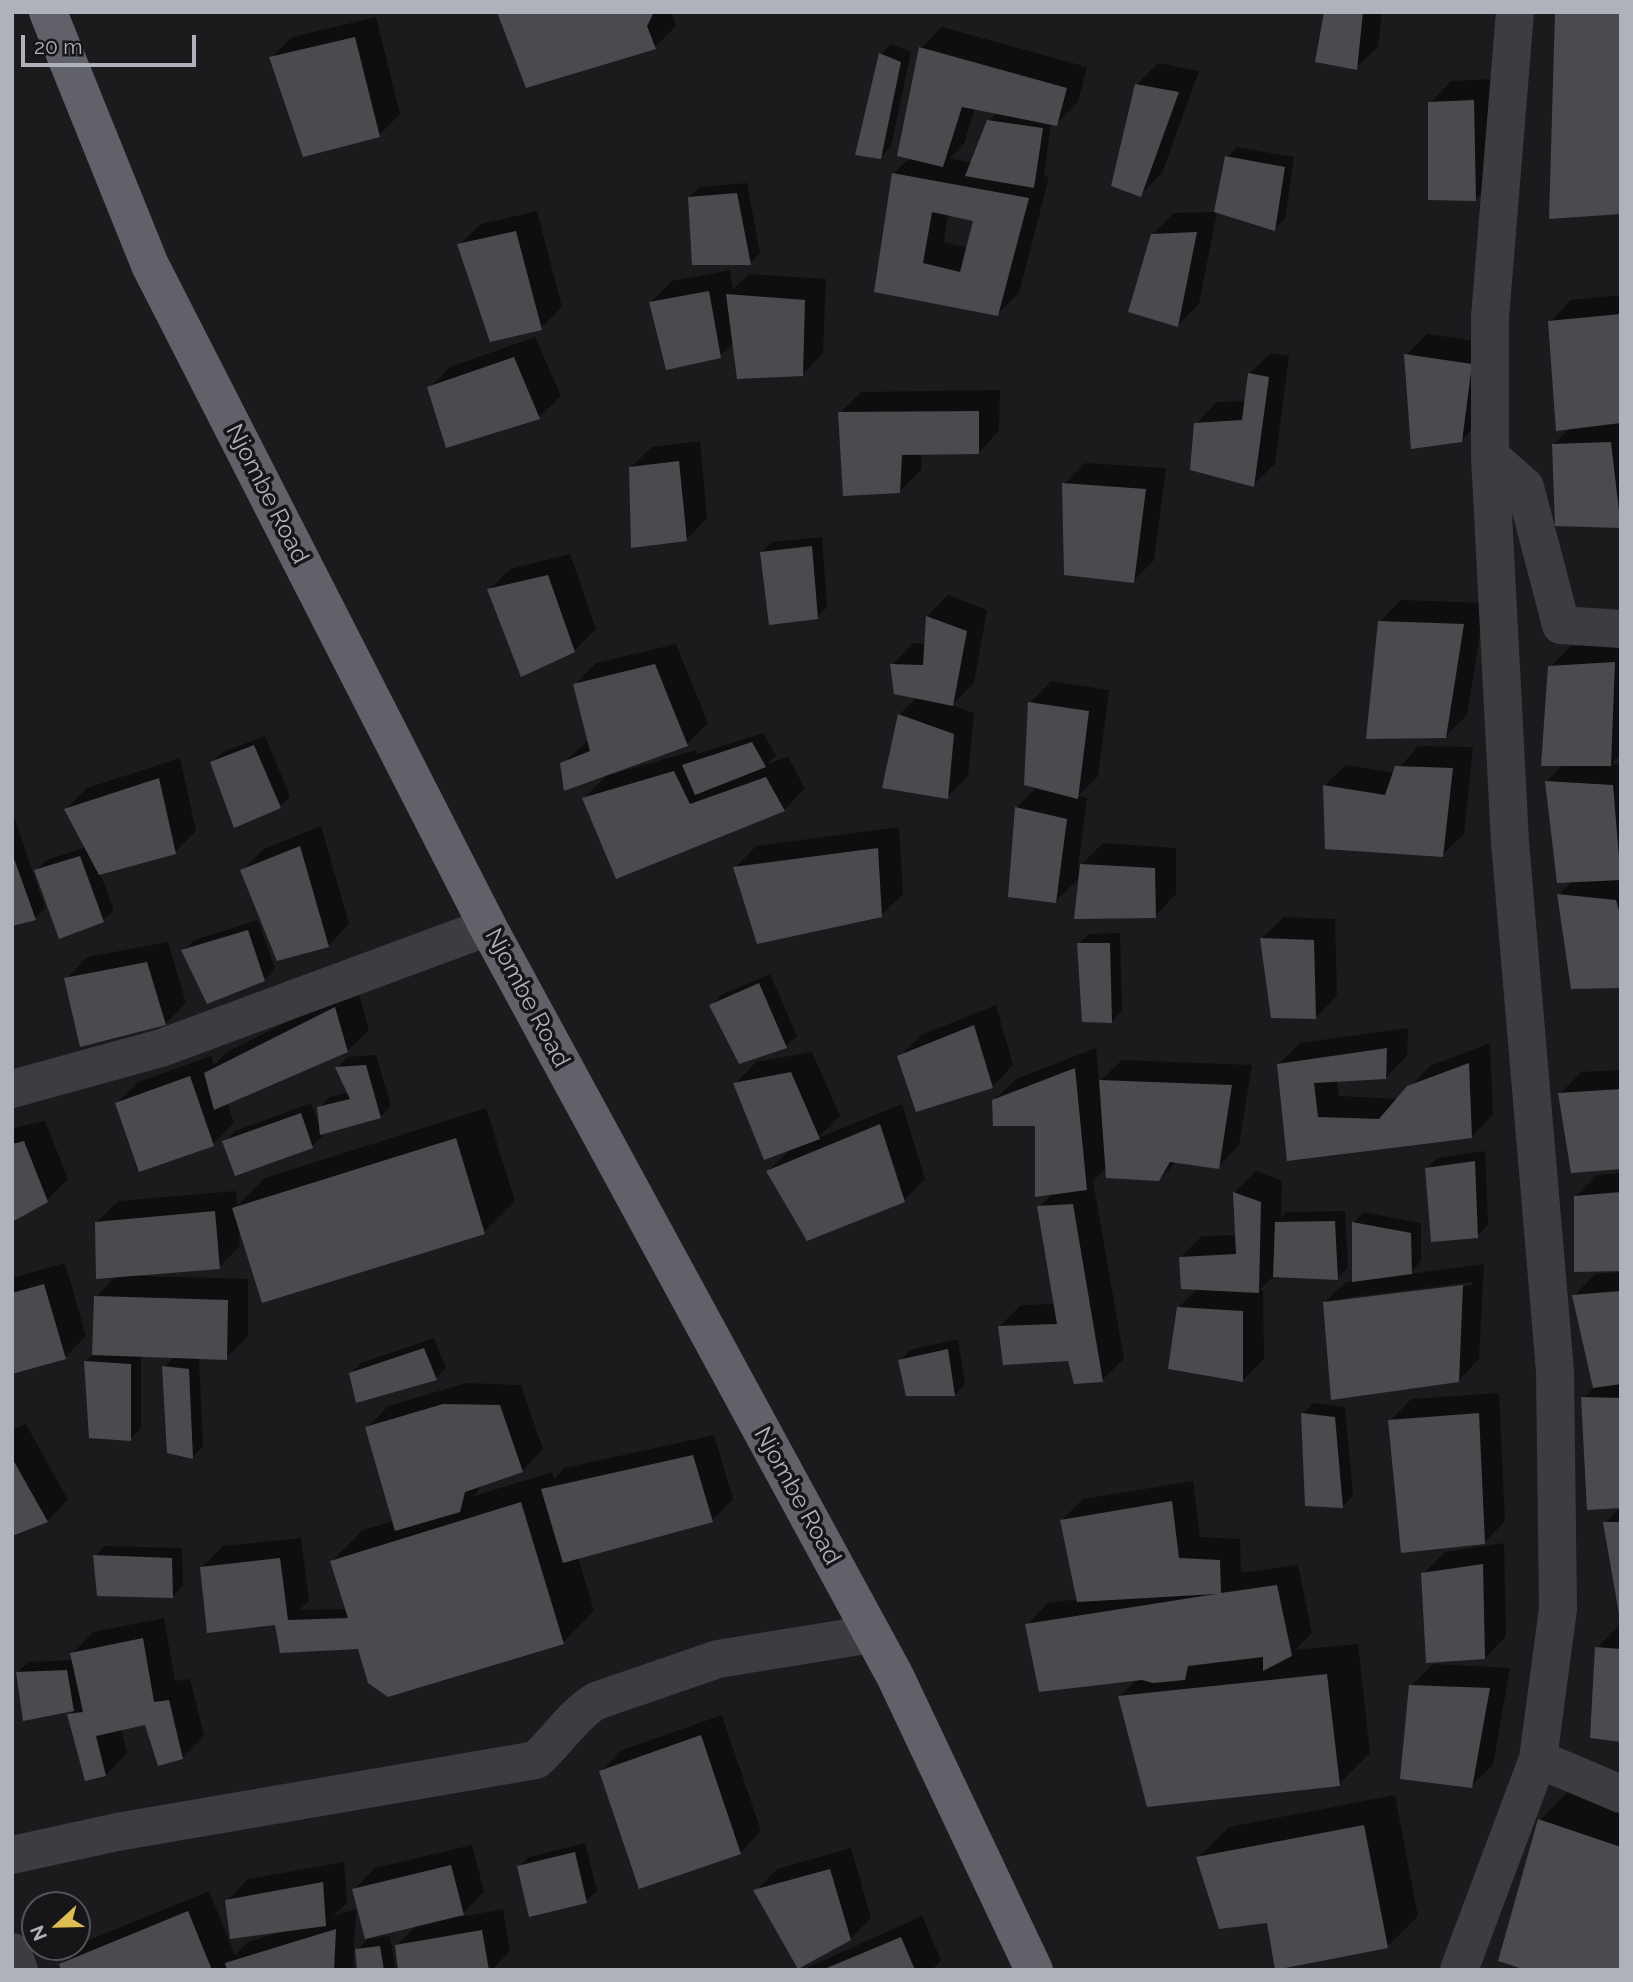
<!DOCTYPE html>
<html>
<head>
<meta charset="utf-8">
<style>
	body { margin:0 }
	#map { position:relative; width:1633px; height:1982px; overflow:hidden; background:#1b1b1d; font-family:Raleway,sans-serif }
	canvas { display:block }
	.frame { position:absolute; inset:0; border:14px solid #afb1bb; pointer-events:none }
	.north { position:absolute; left:21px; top:1891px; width:70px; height:70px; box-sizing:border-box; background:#161618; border:2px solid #535459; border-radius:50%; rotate:248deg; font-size:19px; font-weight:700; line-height:28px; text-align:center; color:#afb1bb }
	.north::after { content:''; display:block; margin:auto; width:24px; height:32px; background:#debd52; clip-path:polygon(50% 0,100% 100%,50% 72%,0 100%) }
	.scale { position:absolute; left:21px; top:35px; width:175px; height:32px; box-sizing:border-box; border:4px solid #afb1bb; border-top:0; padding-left:9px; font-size:21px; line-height:24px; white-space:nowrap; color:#afb1bb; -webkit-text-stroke:5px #161618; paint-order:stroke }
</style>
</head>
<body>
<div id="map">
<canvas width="1633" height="1982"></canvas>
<div class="frame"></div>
<div class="north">N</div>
<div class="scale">20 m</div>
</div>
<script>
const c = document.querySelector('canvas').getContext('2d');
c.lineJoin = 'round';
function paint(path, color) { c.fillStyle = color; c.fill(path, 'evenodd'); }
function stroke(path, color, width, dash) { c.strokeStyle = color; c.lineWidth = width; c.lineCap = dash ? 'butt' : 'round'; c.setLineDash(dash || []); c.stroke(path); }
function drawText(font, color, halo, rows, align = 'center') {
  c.font = font + ' Raleway,sans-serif'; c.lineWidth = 7; c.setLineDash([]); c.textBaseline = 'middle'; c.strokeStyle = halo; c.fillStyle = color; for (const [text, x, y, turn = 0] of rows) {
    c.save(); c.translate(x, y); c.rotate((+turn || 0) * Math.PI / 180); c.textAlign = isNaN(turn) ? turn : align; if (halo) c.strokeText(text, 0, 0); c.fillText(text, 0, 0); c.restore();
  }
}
paint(new Path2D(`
	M499 12H671L676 26 655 47Z
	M1326 12H1382L1378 47 1356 68Z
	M1621 12V212L1557 13Z
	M376 17 400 114 379 135 271 58 292 37Z
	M942 27 1087 67 1078 102 1056 124 1051 123 1044 176 1049 177 1019 293 997 314 876 291 894 173 910 158 921 48ZM975 108 997 112 989 121 972 163 950 158 964 144ZM948 214 976 220 968 248 944 242Z
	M891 44 911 52 891 146 881 157V54Z
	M1158 63 1199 71 1162 173 1140 195 1136 85Z
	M1495 79 1497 178 1476 199 1430 103 1451 81Z
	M1237 147 1294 157 1285 218 1275 229 1217 212 1199 304 1178 325 1152 235 1174 213 1216 212 1227 157Z
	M747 183 760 253 750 263 689 197 700 187Z
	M537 211 562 307 541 328 459 245 481 224Z
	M730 270 733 289 749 274 826 279 823 353 802 375 734 342 720 356 651 302 672 281Z
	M1621 295V526L1553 445 1571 427 1550 322 1571 300Z
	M1427 334 1492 343 1482 419 1461 441 1406 355Z
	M535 337 561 396 539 417 447 446 429 388 450 367Z
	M1271 353 1289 356 1275 464 1253 485 1196 424 1217 402 1246 401 1249 374Z
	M1000 390 999 431 978 453H922L921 470 899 492 840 413 861 392Z
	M700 441 707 518 686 540 630 468 652 447Z
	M1085 463 1166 468 1154 560 1133 581 1064 484Z
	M822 537 827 607 817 617 761 553 772 542Z
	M570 554 596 629 574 651 489 590 510 569Z
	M948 595 987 610 974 683 952 705 974 713 968 776 947 797 899 715 917 697 892 665 913 643 926 644 927 616Z
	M1401 600 1485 603 1467 715 1445 737 1380 622Z
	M1621 643V754L1612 763 1621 764V987L1559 895 1573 880 1547 781 1564 764 1550 667 1571 646Z
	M676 644 708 723 687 744 612 772 613 774 696 750 697 754 763 733 776 756 767 764 788 757 805 788 784 810 584 798 609 773 562 764 589 740 575 685 596 663Z
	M1051 681 1109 690 1098 776 1078 796 1087 798 1078 868 1103 843 1176 848V894L1155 916 1080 877 1056 901 1017 807 1037 787 1030 703Z
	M265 736 290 796 280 807 212 762 223 752Z
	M1418 746 1473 747 1464 834 1442 855 1324 786 1346 765 1395 773Z
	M180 758 196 831 175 852 100 873 114 910 103 920 36 870 47 860 86 847 66 809 87 788Z
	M14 817 45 908 35 918 12 924Z
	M321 826 349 924 328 946 242 870 264 849Z
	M899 827 903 894 881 915 735 868 756 846Z
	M1284 917 1335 919 1337 996 1316 1017 1262 938Z
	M258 920 275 969 264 980 183 951 194 940Z
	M1120 933 1122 1011 1111 1022 1078 944 1089 934Z
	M168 942 186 1003 165 1024 66 979 87 957Z
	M770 974 797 1036 786 1046 740 1062 711 1006 721 995Z
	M357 987 369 1030 347 1051 227 1102 234 1123 213 1144 117 1103 138 1082 211 1056 214 1065 227 1052Z
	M996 1005 1013 1065 992 1087 900 1056 921 1035Z
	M1408 1028 1407 1056 1385 1078 1337 1080 1339 1096 1399 1099 1430 1066 1490 1043 1493 1115 1472 1136 1289 1159 1279 1064 1300 1043Z
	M1096 1048 1099 1082 1122 1060 1252 1065 1239 1145 1218 1167 1177 1161 1159 1180 1107 1167 1093 1181 1124 1359 1102 1380 1069 1359 1000 1326 1021 1305 1055 1304 1039 1207 1053 1193 1037 1124 994 1100 1016 1079Z
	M812 1052 840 1116 818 1138 902 1104 925 1179 904 1200 768 1171 792 1148 735 1084 756 1062Z
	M376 1055 391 1106 380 1117 321 1133 323 1136 312 1146 224 1142 235 1131 311 1103 320 1128 319 1108 330 1097 349 1092 338 1067 348 1057Z
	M1621 1070V1167L1560 1094 1581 1072Z
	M486 1108 515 1201 484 1232 239 1228 240 1246 219 1267 142 1273V1276L248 1279V1336L226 1358 199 1357 203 1446 193 1457 164 1367 175 1356 141 1355V1428L130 1439 86 1361 94 1353 96 1297 117 1275 96 1223 118 1201 236 1191 237 1206 265 1178Z
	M45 1121 68 1179 47 1200 12 1219V1128Z
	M1485 1151 1488 1225 1477 1236 1427 1168 1437 1158Z
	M1256 1171 1282 1181 1281 1218 1287 1212 1345 1211 1348 1267 1338 1278 1274 1276 1259 1290H1263L1264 1359 1243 1380 1178 1308 1198 1288 1181 1257 1202 1236 1237 1235 1235 1192Z
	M1621 1173V1269L1575 1197 1597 1175Z
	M1364 1212 1421 1223V1261L1409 1274 1484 1264 1479 1359 1458 1381 1324 1303 1346 1282 1354 1281V1222ZM1472 1282V1285L1345 1301V1298Z
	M65 1263 86 1336 65 1357 12 1372V1278Z
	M1621 1272V1506L1583 1398 1595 1387 1574 1296 1595 1274Z
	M434 1338 446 1368 436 1378 351 1374 361 1363Z
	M958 1339 965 1384 954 1395 900 1361 910 1350Z
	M466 1383 521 1385 543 1449 522 1471 482 1484 474 1496 552 1472 554 1479 564 1468 714 1435 733 1499 712 1521 578 1557 594 1611 563 1642 359 1647 276 1623 201 1568 223 1546 301 1538 309 1601 299 1610 347 1609 332 1561 363 1530 394 1521 367 1428 388 1406Z
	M1499 1393 1505 1521 1484 1543 1390 1421 1411 1399Z
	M1313 1403 1345 1407 1353 1496 1343 1506 1303 1414Z
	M26 1424 68 1500 47 1521 12 1534V1430Z
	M1193 1481 1200 1537 1240 1539 1241 1573 1298 1565 1312 1633 1295 1650 1358 1644 1370 1753 1339 1784 1120 1696 1138 1678 1027 1625 1048 1603 1078 1599 1062 1520 1083 1499Z
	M1621 1507V1611L1605 1523Z
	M1504 1543 1506 1636 1485 1658 1423 1574 1445 1552Z
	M105 1546 182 1548 183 1586 172 1597 95 1556Z
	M164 1618 175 1681 190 1679 204 1736 183 1757 159 1764 146 1723 121 1729 127 1753 106 1775 69 1715 74 1710 24 1719 17 1673 28 1662 74 1660 72 1654 93 1632Z
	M1618 1626 1621 1627V1740L1597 1648Z
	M1433 1664 1510 1668 1493 1765 1471 1786 1411 1686Z
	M722 1715 761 1831 740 1853 601 1771 622 1750Z
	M1571 1789 1621 1806V1970L1540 1820Z
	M1395 1795 1418 1916 1387 1947 1276 1970 1268 1921 1198 1858 1229 1827Z
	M585 1843 597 1891 586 1901 519 1867 529 1857Z
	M472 1845 484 1892 459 1917 503 1909 510 1951 492 1970H399L397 1945 418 1924 354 1890 375 1868Z
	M851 1848 871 1918 850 1939 756 1891 777 1869Z
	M344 1862 347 1903 333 1916 356 1909 353 1970H63L61 1965 82 1943 209 1891 235 1955 248 1942 278 1933 227 1901 248 1879Z
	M922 1916 941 1960 932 1970H802Z
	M390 1936 396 1970H359L357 1950 368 1939Z`), '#0007');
paint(new Path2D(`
	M497 12H654L647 26 656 49 526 88Z
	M1324 12H1363L1357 70 1315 62Z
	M1555 12 1621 14V214L1549 219Z
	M355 37 380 137 303 157 269 57Z
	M919 47 1067 88 1057 126 962 107 943 167 897 156Z
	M879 53 901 62 881 159 855 155Z
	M1135 84 1179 92 1141 197 1111 186Z
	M1474 100 1476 201 1428 200V102Z
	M987 120 1043 128 1034 188 965 176Z
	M1225 156 1285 167 1275 231 1214 212Z
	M892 173 1029 198 998 316 874 292ZM932 212 973 221 960 272 923 263Z
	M737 193 751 265H692L688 197Z
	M516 231 542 330 490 342 457 244Z
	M1197 232 1178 327 1128 312 1151 234Z
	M709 291 721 358 666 370 649 302Z
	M726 294 805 300 803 376 737 379Z
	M1621 314V423L1556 431 1548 321Z
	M1404 354 1472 364 1462 442 1411 449Z
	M514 357 540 419 446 448 427 387Z
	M1248 373 1269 377 1254 487 1190 470 1194 423 1242 420Z
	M979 411V454L902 455 900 493 843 496 838 412Z
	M1611 442 1621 528 1555 526 1552 444Z
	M679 461 687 541 631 548 629 467Z
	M1062 483 1146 489 1134 583 1064 575Z
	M812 546 818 619 769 625 760 552Z
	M548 575 575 652 521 677 487 589Z
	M926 616 967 631 953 706 894 694 890 664 923 665Z
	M1378 621 1464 624 1446 738 1366 739Z
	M1615 662 1611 766H1541L1548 666Z
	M655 664 688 746 564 791 560 763 590 751 573 684Z
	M1028 702 1089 711 1078 799 1024 785Z
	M898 714 954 734 948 799 882 788Z
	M752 742 766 767 695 795 682 765Z
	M254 745 281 808 234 828 210 762Z
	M1395 766 1453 768 1443 857 1325 849 1323 785 1385 795Z
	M674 771 690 804 766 777 785 811 616 879 582 798Z
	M159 778 176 854 99 875 64 809Z
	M1545 781 1613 785 1621 880 1557 883Z
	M1015 807 1067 819 1056 903 1008 897Z
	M300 846 329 947 277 961 240 870Z
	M878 848 882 917 757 944 733 867Z
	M12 853 36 920 12 926Z
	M80 856 104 922 59 939 34 870Z
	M1080 864 1155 868 1156 918 1074 919Z
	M1557 894 1616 900 1621 918V988L1571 989Z
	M248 930 265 981 207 1004 181 950Z
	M1260 938 1314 940 1316 1019 1271 1018Z
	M1077 943H1110L1112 1023 1082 1022Z
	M147 962 166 1025 80 1047 64 978Z
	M759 983 787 1048 739 1064 709 1005Z
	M335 1007 348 1052 214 1110 204 1073Z
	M974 1025 993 1088 916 1112 897 1056Z
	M1387 1048 1386 1079 1314 1083 1318 1117 1379 1119 1407 1086 1469 1063 1472 1138 1287 1161 1277 1064Z
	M366 1065 381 1118 320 1135 317 1107 350 1099 335 1067Z
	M1075 1068 1087 1190 1035 1197V1126H993L992 1100Z
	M791 1072 820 1139 764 1160 733 1083Z
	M190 1076 214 1146 139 1172 115 1103Z
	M1099 1080 1232 1085 1219 1169 1170 1162 1159 1181 1106 1178Z
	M1621 1089V1169L1571 1173 1558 1093Z
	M301 1113 313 1148 235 1176 222 1141Z
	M880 1124 905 1202 807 1241 766 1171Z
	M456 1138 485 1234 262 1303 232 1208Z
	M24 1141 48 1202 12 1222V1144Z
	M1475 1161 1478 1238 1431 1242 1425 1168Z
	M1233 1192 1261 1202 1259 1293 1181 1289 1179 1257 1236 1254Z
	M1621 1192V1271L1574 1272V1196Z
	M1073 1204 1103 1382 1074 1384 1068 1361 1003 1365 998 1326 1057 1324 1037 1206Z
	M215 1211 220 1269 96 1279 95 1222Z
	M1335 1221 1338 1280 1273 1277 1275 1222Z
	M1352 1222 1411 1233 1412 1274 1352 1282Z
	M44 1284 66 1359 12 1374V1293Z
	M1463 1285 1459 1382 1331 1400 1323 1302Z
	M1621 1291V1384L1593 1388 1572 1295Z
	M94 1296 228 1300 227 1360 92 1355Z
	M1177 1307 1243 1311V1382L1168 1369Z
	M424 1348 437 1380 356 1403 349 1373Z
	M948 1349 955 1396H906L898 1360Z
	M84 1361 131 1364V1441L89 1438Z
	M162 1366 189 1369 193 1459 167 1453Z
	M1581 1397 1621 1398V1508L1587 1510Z
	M443 1404 500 1405 523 1472 465 1492 460 1512 395 1531 365 1427Z
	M1301 1413 1335 1417 1343 1508 1305 1506Z
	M1479 1413 1485 1544 1401 1553 1388 1420Z
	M693 1455 713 1522 563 1563 541 1489Z
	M12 1458 48 1522 12 1536Z
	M1172 1501 1179 1558 1220 1560 1221 1593 1277 1585 1292 1656 1263 1671V1657L1188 1666 1185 1680 1153 1683 1142 1680 1039 1692 1025 1624 1216 1594 1077 1602 1060 1520Z
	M521 1502 564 1644 388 1697 368 1683 358 1649 280 1653 275 1625 207 1633 200 1567 280 1558 288 1620 348 1618 330 1561Z
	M1603 1522H1621V1614H1619Z
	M93 1555 172 1558 173 1598 97 1596Z
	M1483 1564 1485 1659 1426 1663 1421 1573Z
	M143 1638 154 1702 169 1700 183 1759 158 1766 145 1725 96 1736 106 1776 85 1781 67 1714 83 1712 70 1653Z
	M1595 1647 1621 1649V1742L1590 1738Z
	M67 1670 74 1711 23 1721 16 1672Z
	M1327 1674 1340 1786 1147 1807 1118 1696Z
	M1409 1685 1490 1688 1472 1788 1400 1779Z
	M701 1735 741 1854 639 1889 599 1771Z
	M1538 1819 1621 1847V1970H1526L1498 1961Z
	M1364 1825 1388 1948 1275 1970 1267 1923 1219 1929 1196 1857Z
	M575 1852 587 1903 529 1917 517 1866Z
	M451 1865 464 1915 365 1939 352 1889Z
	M830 1869 851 1940 798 1969 753 1890Z
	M323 1882 326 1926 230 1939 225 1900Z
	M188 1911 212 1970H61L59 1964Z
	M336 1929 334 1970H227L225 1963Z
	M482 1930 489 1970H398L395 1945Z
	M901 1937 915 1970H822Z
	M380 1946 384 1970H357L355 1949Z`), '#4a4b4f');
stroke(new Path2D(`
	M1490 456 1525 487 1561 625 1621 629
	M12 1089 161 1048 488 927
	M1538 1759 1621 1794
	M12 1855 117 1832 536 1760C557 1741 572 1716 596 1701L718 1659 872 1634
	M12 1952 19 1970
	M1459 1970 1538 1759 1558 1609 1555 1371 1510 842 1490 456V317L1515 12`), '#3c3d41', 38);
stroke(new Path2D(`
	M48 12 150 265 488 927 895 1676 1034 1970`), '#616269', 38);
drawText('24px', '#afb1bb', '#161618', [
	["Njombe Road",267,494,63],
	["Njombe Road",527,998,62],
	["Njombe Road",797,1496,61]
]);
</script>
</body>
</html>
